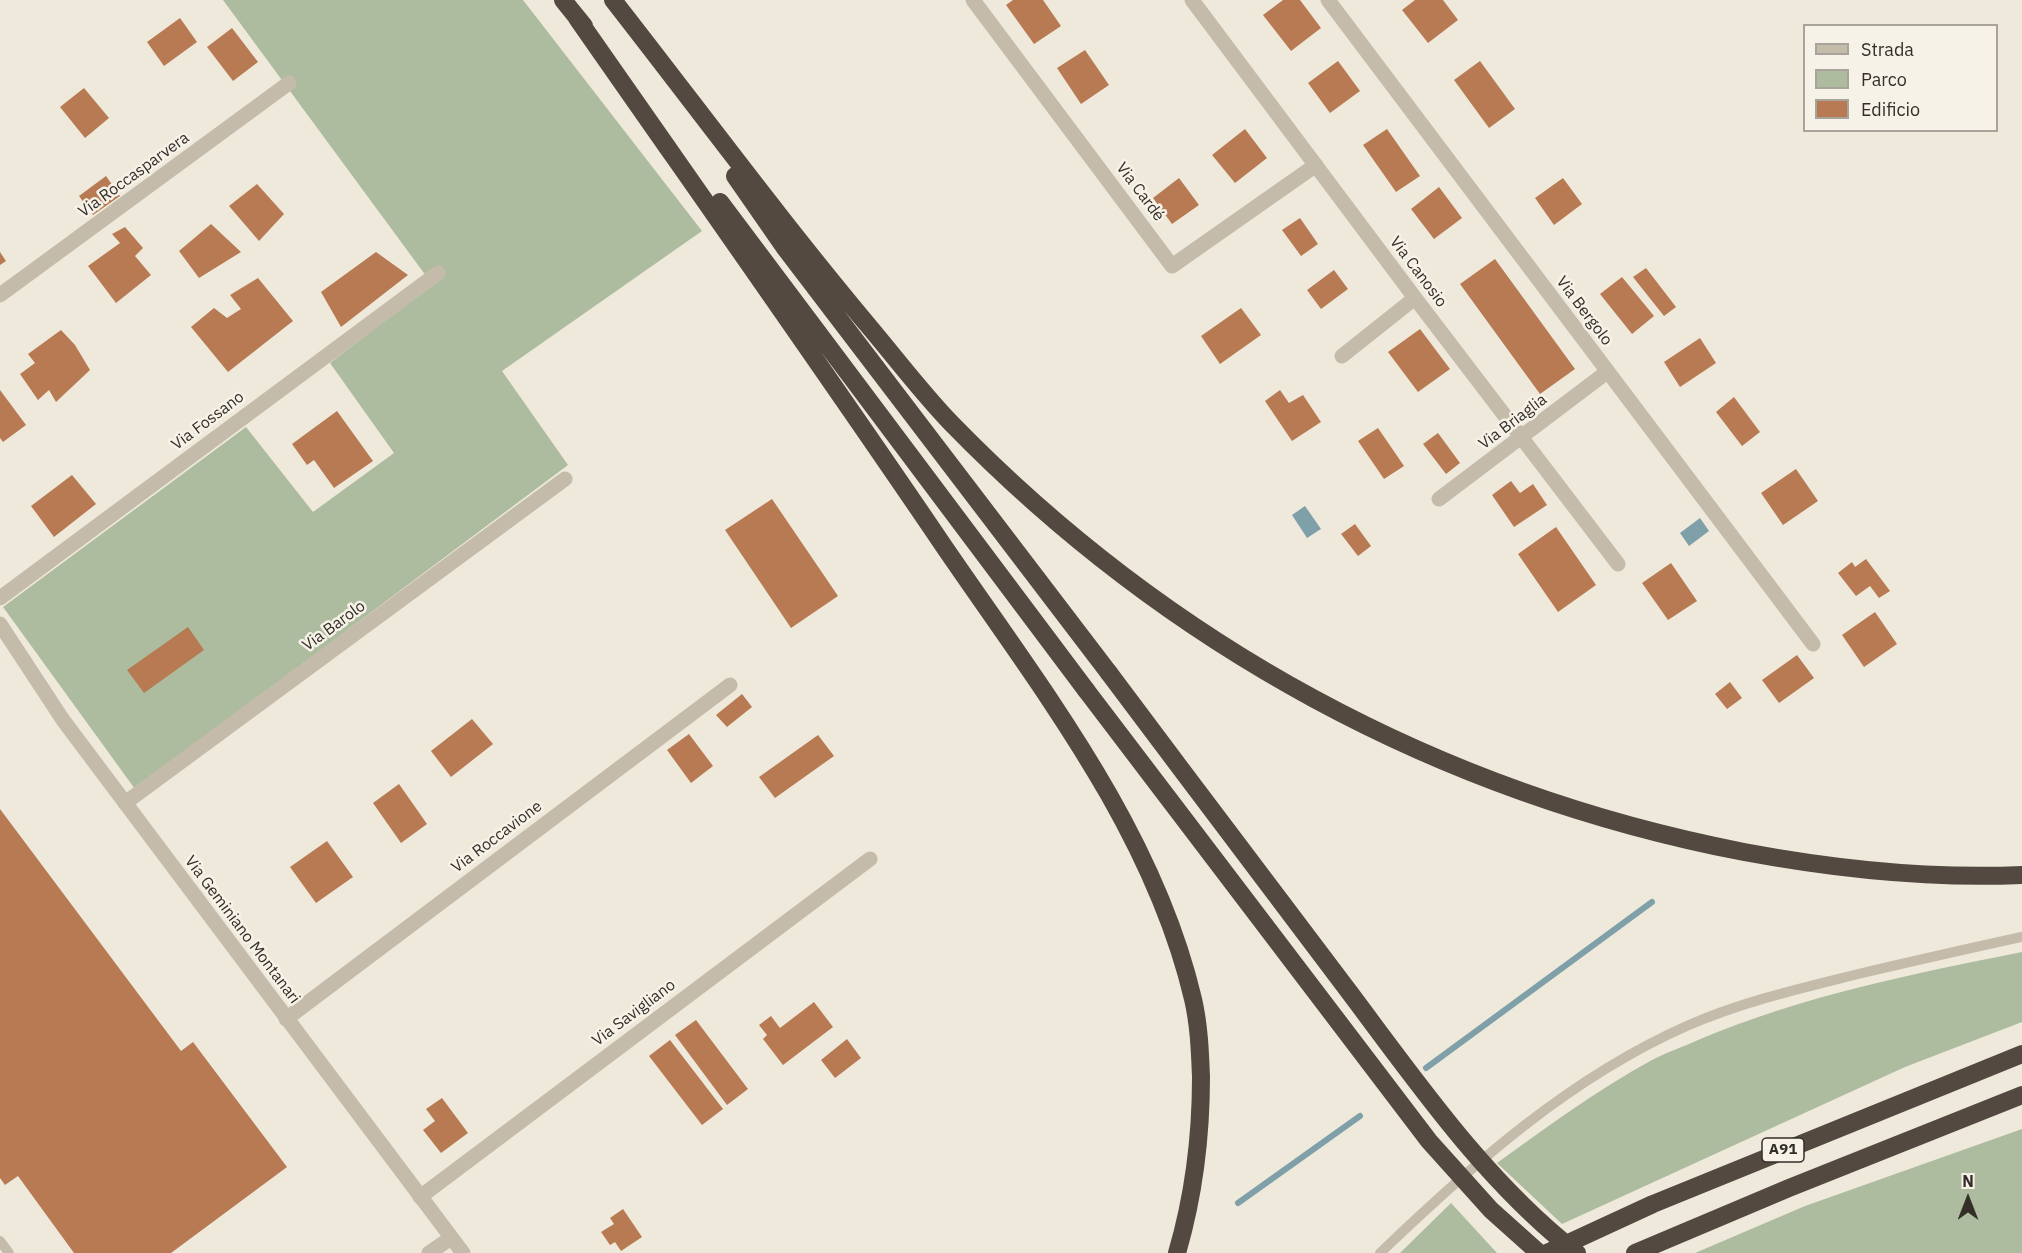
<!DOCTYPE html>
<html>
<head>
<meta charset="utf-8">
<style>
	body { margin:0 }
	#map { position:relative; width:2022px; height:1253px; overflow:hidden; background:#efe9dc; font-family:"IBM Plex Sans",sans-serif }
	canvas { display:block }
	.legend { position:absolute; left:1803px; top:24px; width:195px; height:108px; box-sizing:border-box; background:#f7f2e8; border:2px solid #a9a49b; margin:0; padding:8px 10px; list-style:none; font-size:18px; color:#332e28 }
	.legend li { display:flex; align-items:center; gap:12px; height:30px }
	.legend b { width:30px; border:2px solid #a9a49b }
	.north { position:absolute; left:1938px; top:1169px; width:60px; height:60px; -webkit-text-stroke:4px #f7f2e8; paint-order:stroke; rotate:0deg; font-size:16px; font-weight:700; line-height:24px; text-align:center; color:#332e28 }
	.north::after { content:''; display:block; margin:auto; width:21px; height:27px; background:#332e28; clip-path:polygon(50% 0,100% 100%,50% 72%,0 100%) }
</style>
</head>
<body>
<div id="map">
<canvas width="2022" height="1253"></canvas>
<ul class="legend">
<li><b style="height:8px;background:#c5bbaa"></b>Strada</li>
<li><b style="height:16px;background:#adbc9e"></b>Parco</li>
<li><b style="height:16px;background:#b77a52"></b>Edificio</li>
</ul>
<div class="north">N</div>
</div>
<script>
const c = document.querySelector('canvas').getContext('2d');
c.lineJoin = 'round';
function paint(path, color) { c.fillStyle = color; c.fill(path, 'evenodd'); }
function stroke(path, color, width, dash) { c.strokeStyle = color; c.lineWidth = width; c.lineCap = dash ? 'butt' : 'round'; c.setLineDash(dash || []); c.stroke(path); }
function drawText(font, color, halo, rows, align = 'center') {
  c.font = font + ' "IBM Plex Sans",sans-serif'; c.lineWidth = 5; c.setLineDash([]); c.textBaseline = 'middle'; c.strokeStyle = halo; c.fillStyle = color; for (const [text, x, y, turn = 0] of rows) {
    c.save(); c.translate(x, y); c.rotate((+turn || 0) * Math.PI / 180); c.textAlign = isNaN(turn) ? turn : align; if (halo) c.strokeText(text, 0, 0); c.fillText(text, 0, 0); c.restore();
  }
}
paint(new Path2D(`
	M223 0H523L702 231 502 371 568 465 135 789 3 607 246 427 313 512 394 453 330 363 432 284Z
	M2022 952V1022L1905 1067 1562 1224 1497 1163C1547 1127 1597 1090 1652 1060 1667 1052 1683 1047 1698 1040 1802 996 1912 974 2022 952Z
	M2022 1129V1253H1695L1805 1206Z
	M1451 1203 1497 1253H1400Z`), '#adbc9e');
paint(new Path2D(`
	M1305 506 1321 529 1307 538 1292 515Z
	M1700 518 1709 531 1689 546 1680 533Z`), '#7fa0a8');
stroke(new Path2D(`
	M1426 1068 1652 902
	M1238 1203 1360 1116`), '#7fa0a8', 6);
paint(new Path2D(`
	M1013 0H1043L1061 26 1034 44 1006 5Z
	M1283 0H1300L1321 28 1291 51 1263 15Z
	M1415 0H1443L1458 20 1428 43 1402 10Z
	M180 18 197 42 164 66 147 42Z
	M232 28 258 62 233 81 207 47Z
	M1085 50 1109 85 1081 104 1057 68Z
	M1338 61 1360 91 1330 113 1308 83Z
	M1480 61 1515 109 1489 128 1454 80Z
	M84 88 109 118 85 138 60 107Z
	M1245 129 1267 158 1235 183 1212 155Z
	M1387 129 1420 176 1396 192 1363 145Z
	M106 176 120 196 93 215 79 196Z
	M1179 178 1199 205 1172 224 1153 198Z
	M1563 178 1582 204 1554 225 1535 198Z
	M257 184 284 214 259 241 229 206Z
	M1439 187 1462 218 1434 239 1411 209Z
	M1300 218 1318 244 1301 256 1282 230Z
	M211 224 241 252 199 278 179 251Z
	M125 227 143 248 135 256 151 275 116 303 88 266 120 243 112 234Z
	M0 252 6 261 0 265Z
	M376 252 408 275 341 327 321 292Z
	M1495 259 1575 369 1540 394 1460 284Z
	M1646 268 1676 307 1664 316 1633 277Z
	M1334 270 1348 289 1321 309 1307 290Z
	M1622 277 1654 316 1632 334 1600 294Z
	M258 278 293 321 228 372 191 327 214 308 227 318 241 309 230 295Z
	M1241 308 1261 335 1220 364 1201 336Z
	M1420 329 1450 369 1418 392 1388 352Z
	M61 330 75 345 90 370 56 402 49 390 38 400 20 374 35 363 28 354Z
	M1700 338 1716 363 1680 387 1664 362Z
	M0 390 26 425 3 442 0 438Z
	M1280 390 1289 403 1303 395 1321 422 1292 441 1265 401Z
	M1734 397 1760 432 1742 446 1716 412Z
	M337 411 373 461 334 488 314 460 307 465 292 444Z
	M1378 428 1404 466 1384 479 1358 441Z
	M1438 433 1460 463 1446 474 1423 444Z
	M1796 469 1818 501 1783 525 1761 493Z
	M72 475 96 504 54 537 31 506Z
	M1511 481 1520 493 1533 484 1547 505 1514 527 1492 495Z
	M772 499 838 596 791 628 725 530Z
	M1355 524 1371 546 1358 556 1341 534Z
	M1556 527 1596 585 1558 612 1518 554Z
	M1866 559 1890 591 1879 598 1870 586 1856 596 1838 573 1852 562 1855 567Z
	M1671 563 1697 601 1668 620 1642 583Z
	M1875 612 1897 644 1864 667 1842 635Z
	M188 627 204 650 144 693 127 670Z
	M1797 655 1814 678 1779 703 1762 680Z
	M1730 682 1742 698 1727 709 1715 694Z
	M742 694 752 707 727 727 716 715Z
	M472 719 493 744 451 777 431 751Z
	M689 734 713 766 691 783 667 750Z
	M818 735 834 756 775 798 759 777Z
	M399 784 427 824 401 843 373 803Z
	M0 809 181 1051 193 1042 287 1167 171 1253H74L18 1176 5 1185 0 1178Z
	M327 841 353 877 316 903 290 867Z
	M814 1002 833 1027 783 1065 763 1039 767 1035 759 1025 771 1016 780 1028Z
	M696 1020 748 1089 727 1105 675 1035Z
	M847 1039 861 1058 835 1078 821 1060Z
	M670 1040 723 1109 702 1125 649 1056Z
	M442 1098 468 1133 441 1153 423 1130 435 1121 426 1109Z
	M623 1209 642 1237 621 1251 615 1242 610 1245 601 1232 614 1224 610 1218Z`), '#b77a52');
stroke(new Path2D(`
	M0 1241 9 1253
	M1380 1253C1472 1165 1570 1077 1689 1025 1742 1002 1798 989 1854 975 1910 962 1966 949 2022 937`), '#c5bbaa', 10);
stroke(new Path2D(`
	M973 0 1172 266 1316 165
	M1192 0 1415 298 1618 564
	M1328 0 1813 644
	M0 295 289 83
	M1342 356 1415 298
	M1439 499 1607 372
	M0 598 438 273
	M125 803 565 479
	M286 1019 730 685
	M420 1197 870 859
	M429 1253 451 1238`), '#c5bbaa', 15);
stroke(new Path2D(`
	M0 624 63 720 463 1253`), '#c5bbaa', 15);
stroke(new Path2D(`
	M563 0 584 26
	M613 0C699 110 782 223 872 330 898 361 923 394 951 423 1168 646 1439 793 1744 852 1835 869 1929 879 2022 875
	M577 18C699 193 823 368 943 545 1040 687 1153 829 1193 999 1199 1025 1200 1051 1201 1077 1201 1137 1194 1195 1177 1253
	M735 176 785 248 1109 673
	M720 202 1086 690
	M1547 1253 1653 1204 2022 1054
	M1635 1253 1789 1188 2022 1095`), '#534940', 18);
stroke(new Path2D(`
	M1109 673C1189 780 1270 887 1350 993 1419 1085 1486 1182 1577 1253
	M1086 690 1429 1141 1491 1210 1539 1253`), '#534940', 18);
for (const [x, y, w] of [
	[1783,1150,42]
]) { const box = new Path2D(); box.roundRect(x - w / 2, y - 12, w, 24, 4.5); c.fillStyle = '#f7f2e8'; c.fill(box); stroke(box, '#332e28', 1.5); }
drawText('bold 15px', '#332e28', null, [
	["A91",1783,1150]
]);
drawText('16px', '#332e28', '#f7f2e8', [
	["Via Roccasparvera",134,175,-36],
	["Via Cardé",1140,192,53],
	["Via Canosio",1418,272,53],
	["Via Bergolo",1584,311,53],
	["Via Fossano",208,421,-37],
	["Via Briaglia",1513,422,-37],
	["Via Barolo",334,626,-36],
	["Via Roccavione",497,837,-37],
	["Via Geminiano Montanari",242,930,53],
	["Via Savigliano",634,1013,-37]
]);
</script>
</body>
</html>
